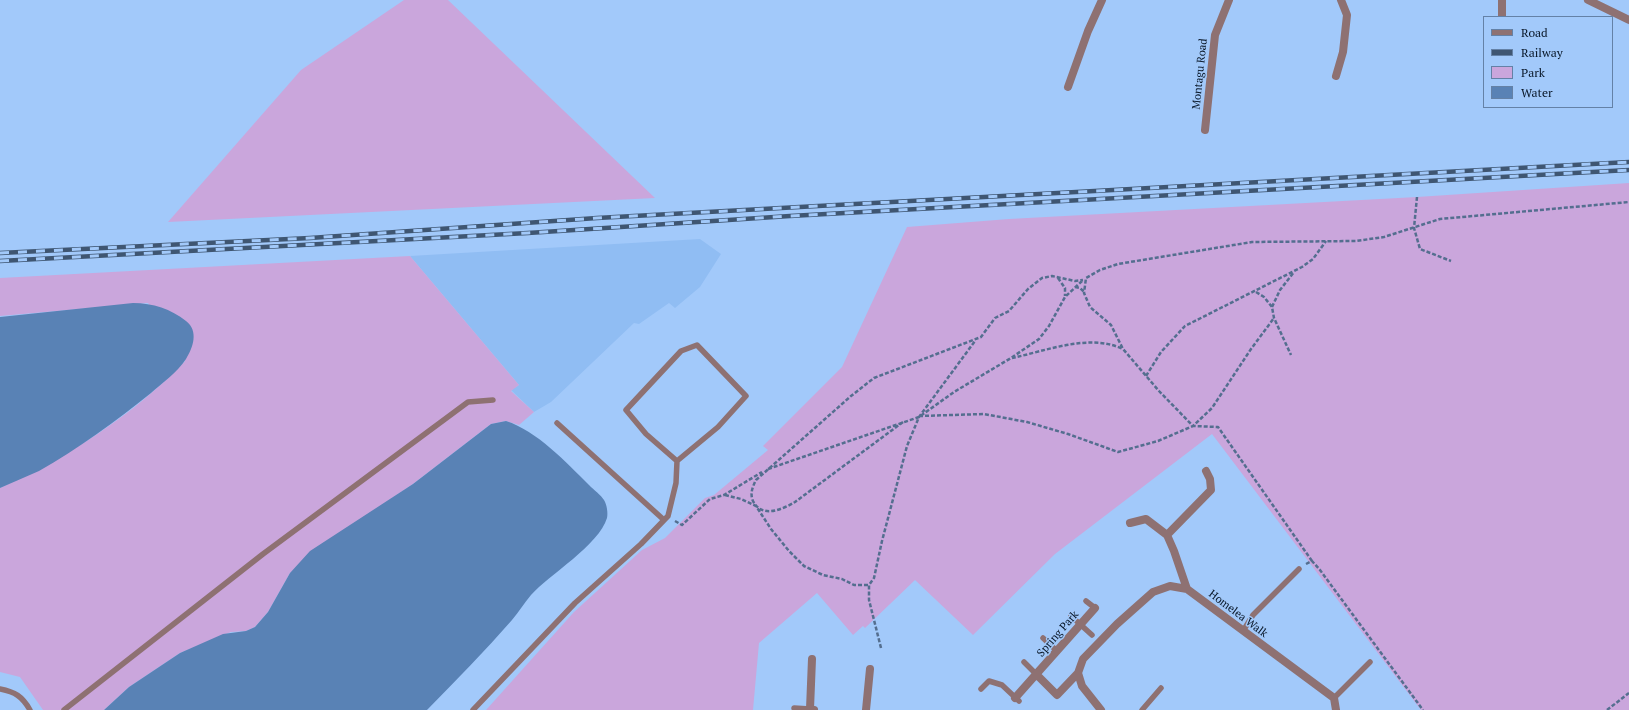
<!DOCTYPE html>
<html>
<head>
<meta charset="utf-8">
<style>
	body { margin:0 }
	#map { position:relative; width:1629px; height:710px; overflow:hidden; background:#a2c9fa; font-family:"PT Serif",serif }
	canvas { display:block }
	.legend { position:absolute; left:1483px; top:16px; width:130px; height:92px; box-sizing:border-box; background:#a2c9fa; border:1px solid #6481a6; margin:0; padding:5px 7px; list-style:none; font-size:12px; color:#081627 }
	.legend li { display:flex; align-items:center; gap:8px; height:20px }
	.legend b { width:20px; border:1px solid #6481a6 }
</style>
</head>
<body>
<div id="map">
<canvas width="1629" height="710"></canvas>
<ul class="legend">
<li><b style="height:5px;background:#8e7172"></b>Road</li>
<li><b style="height:5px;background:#3f5672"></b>Railway</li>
<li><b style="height:11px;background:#caa6dc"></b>Park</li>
<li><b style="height:11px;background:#5982b5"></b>Water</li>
</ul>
</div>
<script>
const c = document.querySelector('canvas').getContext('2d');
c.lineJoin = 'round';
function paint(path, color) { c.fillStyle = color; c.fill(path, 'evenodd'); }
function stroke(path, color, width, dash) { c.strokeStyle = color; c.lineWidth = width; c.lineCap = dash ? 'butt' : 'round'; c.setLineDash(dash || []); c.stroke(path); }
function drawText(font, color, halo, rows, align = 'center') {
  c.font = font + ' "PT Serif",serif'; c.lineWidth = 3; c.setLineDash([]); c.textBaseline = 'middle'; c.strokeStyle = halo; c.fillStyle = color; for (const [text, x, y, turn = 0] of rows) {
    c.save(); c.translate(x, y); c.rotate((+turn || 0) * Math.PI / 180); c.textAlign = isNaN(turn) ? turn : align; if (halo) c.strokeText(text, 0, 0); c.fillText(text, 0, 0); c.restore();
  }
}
paint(new Path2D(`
	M700 239 721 254 700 287 675 308 669 303 639 324 634 323 551 402 534 412 511 390 519 385 410 256Z`), '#90bdf3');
paint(new Path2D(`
	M404 0H448L655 198 168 222 301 70Z
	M1629 183V710H1421L1212 434 1055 554 973 635 915 580 865 628 863 626 853 635 817 593 759 643 753 710H486L574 612 642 550 665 538 705 498 714 495 768 450 763 446 842 367 907 227 1009 219 1417 197Z
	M410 256 519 385 511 391 534 412 519 425 506 421 491 424 413 484 364 517 290 573 268 612 255 627 246 631 231 632 180 653 129 687 104 710H43L20 677 0 672V488C67 457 134 415 185 361L148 303 0 316V278Z`), '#caa6dc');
paint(new Path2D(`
	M133 303C153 303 171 309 186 321 199 331 193 348 186 359 177 373 162 383 151 393 116 421 78 449 39 471 26 477 13 482 0 488V317Z
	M506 421C537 431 566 462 589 485 594 490 601 495 604 500 607 505 608 513 607 518 599 545 549 575 531 595 524 603 519 612 512 620 485 651 456 680 427 710H104L129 687 180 653 223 634 246 631 255 627 268 612 290 573 310 551 413 484 491 424Z`), '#5982b5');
stroke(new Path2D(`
	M1417 197 1414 228 1420 249 1451 261
	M1058 278 1065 288V296
	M1075 287 1080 288 1084 292
	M1256 292 1264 297 1272 307 1274 318 1291 355
	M1272 307 1280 290 1294 272
	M1012 358C1046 351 1089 333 1123 349
	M1146 376 1161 352 1185 326 1302 267 1313 259 1326 241
	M919 416 984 414 1027 422 1068 434 1118 452 1158 441 1193 426 1212 408 1251 349 1274 318
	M903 422 795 502C783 509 762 519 753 501 750 494 752 488 756 480L851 396 874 378 981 337 995 318 1009 311 1028 289 1042 278 1052 276 1075 281 1083 280
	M768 469 919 417 954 392 1011 358 1039 339 1049 326 1065 297 1082 281
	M725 495 741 499 756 506 771 529 789 551 804 566 823 575 842 579 854 585H869
	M675 521 682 525 710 499 724 495 762 472
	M1312 561 1218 427 1193 426 1159 391 1123 349 1111 325 1090 307 1084 293 1086 278 1100 270 1118 264 1252 242 1356 241 1384 237 1440 219 1629 202
	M1306 564 1312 561 1320 570 1423 710
	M881 648 869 600V585L874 578 882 541 907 446 919 417 975 341
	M1607 710 1629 693`), '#546e8f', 2.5, [4, 2]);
stroke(new Path2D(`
	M557 423 664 520
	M1086 601 1095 608
	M1071 616 1092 635
	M1243 631 1253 615 1299 569
	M1043 638 1057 651
	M1024 662 1037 675
	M0 689C15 692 22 696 30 710
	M981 689 989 681 1002 685 1019 701
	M1334 698 1370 662
	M794 708 810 709
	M64 710 263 554 468 402 493 400
	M473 710 575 603 641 544 668 516 676 483 677 461 718 427 746 396 697 345 681 351 626 410 646 434 677 461
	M1142 710 1161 688`), '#8e7172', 5.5);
stroke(new Path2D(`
	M1588 0 1629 20
	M1502 17V0
	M1336 76 1343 52 1347 15 1341 0
	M1068 87 1088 31 1102 0
	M1205 130 1215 35 1229 0
	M1130 523 1146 519 1167 535 1211 490 1210 479 1206 471
	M1167 535 1174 551 1187 589
	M812 659 810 709 814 710
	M1037 675 1057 695 1078 673
	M1015 698 1095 608
	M866 710 870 669
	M1101 710 1082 686 1078 673 1083 659 1117 624 1153 592 1170 586 1187 589 1334 698 1336 710`), '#8e7172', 8);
const rail = new Path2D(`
	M0 253 310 238 597 218 1629 162
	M0 261 528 233 790 216 1629 170`);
stroke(rail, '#3f5672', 4.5);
stroke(rail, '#a2c9fa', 3, [9]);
drawText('11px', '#081627', '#a2c9fa', [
	["Montagu Road",1200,74,-84],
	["Homelea Walk",1238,614,37],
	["Spring Park",1058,634,-49]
]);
</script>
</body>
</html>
